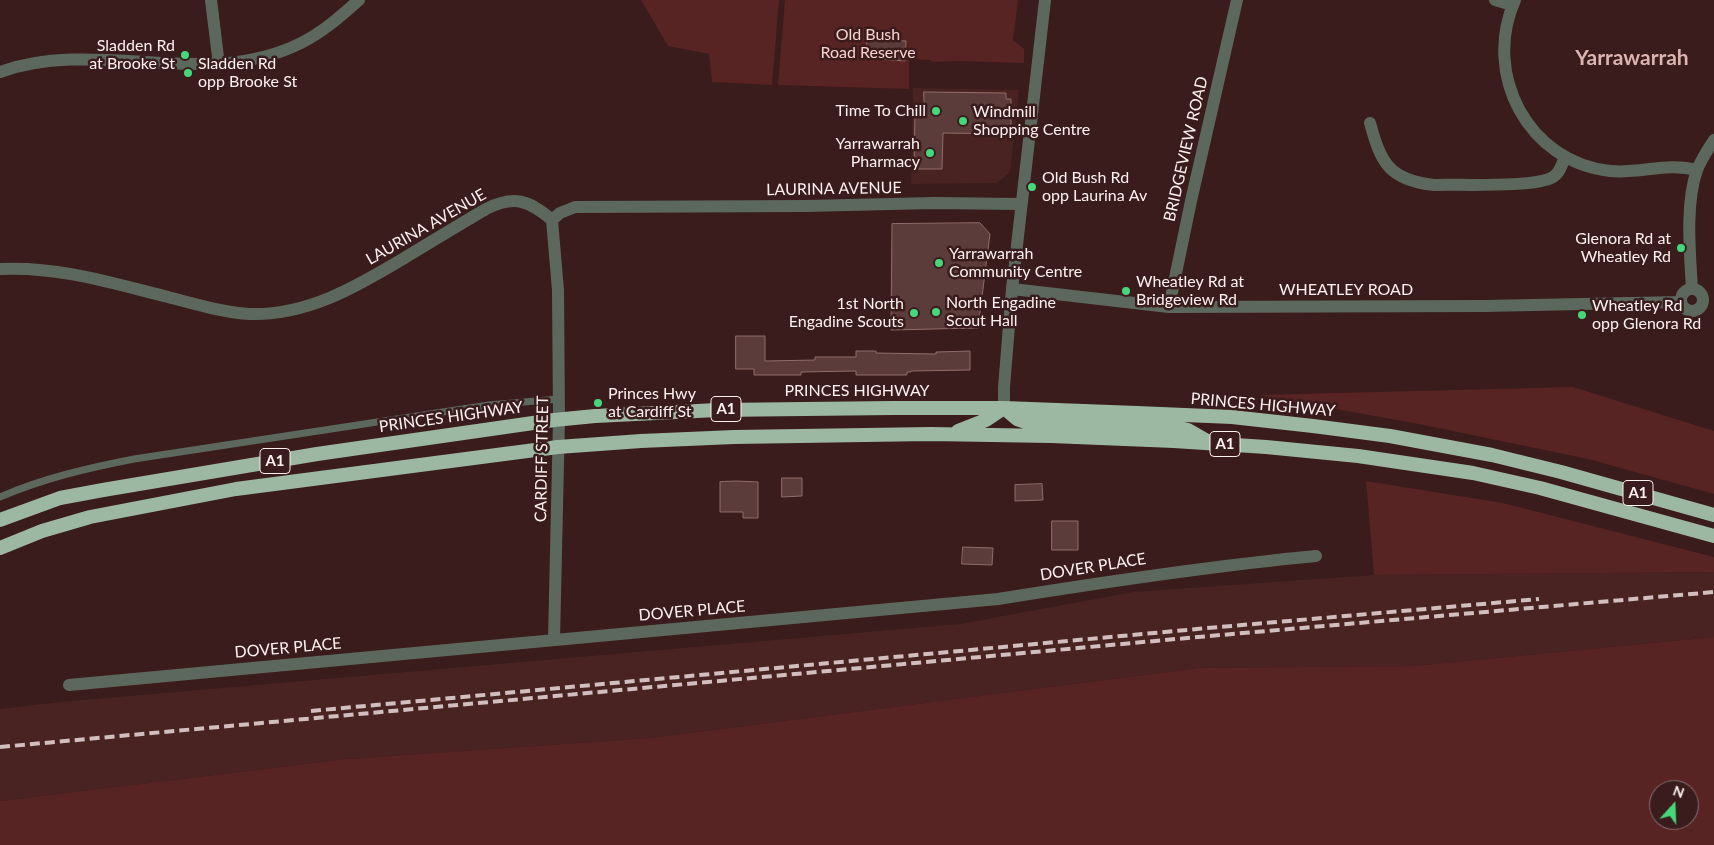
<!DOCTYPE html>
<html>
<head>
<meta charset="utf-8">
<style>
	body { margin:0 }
	#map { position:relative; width:1714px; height:845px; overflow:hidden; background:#391c1b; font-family:Lato,sans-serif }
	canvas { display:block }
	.north { position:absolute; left:1649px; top:780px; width:50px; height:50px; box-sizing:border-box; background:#391c1b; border:1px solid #887170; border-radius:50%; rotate:20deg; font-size:14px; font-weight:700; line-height:20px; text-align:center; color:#fef1f0 }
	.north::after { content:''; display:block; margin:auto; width:18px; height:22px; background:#45d77a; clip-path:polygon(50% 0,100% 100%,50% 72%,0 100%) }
</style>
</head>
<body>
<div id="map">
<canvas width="1714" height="845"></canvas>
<div class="north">N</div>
</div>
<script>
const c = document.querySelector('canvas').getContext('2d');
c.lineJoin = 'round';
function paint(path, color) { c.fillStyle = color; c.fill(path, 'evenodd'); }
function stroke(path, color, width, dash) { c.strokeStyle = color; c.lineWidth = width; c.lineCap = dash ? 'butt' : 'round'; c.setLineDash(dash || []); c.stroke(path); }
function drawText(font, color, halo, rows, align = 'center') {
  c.font = font + ' Lato,sans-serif'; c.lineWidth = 5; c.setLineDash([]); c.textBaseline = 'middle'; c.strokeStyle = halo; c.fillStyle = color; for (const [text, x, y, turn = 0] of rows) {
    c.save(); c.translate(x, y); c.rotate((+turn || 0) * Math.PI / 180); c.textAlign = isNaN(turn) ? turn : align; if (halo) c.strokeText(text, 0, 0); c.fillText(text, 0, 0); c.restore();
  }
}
paint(new Path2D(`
	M913 88 1019 90 1010 172 997 183 911 184Z
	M1714 572V637L1414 666 1199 668 651 738 347 759 0 801V709L60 702 960 624 1133 592 1374 575Z`), '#482322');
paint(new Path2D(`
	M641 0H779L772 85 712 82 709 54 668 46Z
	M785 0H1018L1013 40 1024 49V63L956 61 933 62 930 60 909 59V89L778 85Z
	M1573 387 1714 431V494L1588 459 1419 424 1258 395Z
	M1366 481 1503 503 1714 557V572L1374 575Z
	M1714 637V845H0V801L347 759 651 738 1199 668 1414 666ZM1659 790H1689V820H1659Z`), '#582323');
const building = new Path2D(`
	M867 39 906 41 905 61 866 58Z
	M924 92 1006 93V99H1011V134L943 133 942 169H914L915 109H924Z
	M980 223 990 234 978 328 891 330 892 224Z
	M736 336H765V361L815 360V357H856V351H876V353L936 354V352L970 351V370L911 371V372H907V375H856V371L801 372V375H754V369H736Z
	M782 478H802V496L782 497Z
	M737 481 758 482V518H743V512H720V482Z
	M1042 484 1043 500 1015 501V485Z
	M1052 521H1078V550H1052Z
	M963 547 993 548 992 565 962 564Z`);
paint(building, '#5c3c3b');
stroke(building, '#906d6a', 1);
stroke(new Path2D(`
	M0 497C44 478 88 468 134 459L489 405 559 399`), '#5c685e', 7);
stroke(new Path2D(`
	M211 0 219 65
	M1495 0 1512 5
	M1515 0C1482 74 1528 162 1610 171 1641 174 1666 162 1697 170
	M0 72C98 37 206 91 301 43 323 32 341 16 359 0
	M1370 123C1381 163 1389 180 1434 185 1458 184 1536 188 1553 177 1560 173 1562 164 1565 157
	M552 220 558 290 559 419 554 640
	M0 269C58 266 112 283 168 297 194 304 222 312 249 314 306 316 354 288 401 260 429 243 457 226 486 209 514 195 529 200 552 220L560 213 575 207 806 206 933 203 1020 204
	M1012 289 1045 0
	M1692 289C1690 254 1685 204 1697 170 1701 160 1708 149 1714 140
	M1169 307 1191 201 1237 0
	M69 685 998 599C1104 582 1209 566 1316 556`), '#5c685e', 12);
stroke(new Path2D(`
	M1681 300a11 11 0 1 1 22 0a11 11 0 1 1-22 0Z
	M1004 408V387L1012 289 1169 307 1484 306 1681 302`), '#5c685e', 12);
stroke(new Path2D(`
	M1004 408 1017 419 1026 422 1175 427 1188 430 1209 442
	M958 431 986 420 1004 408
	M0 520 60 498 103 490 317 454 554 420 595 416 717 410 893 408H1004L1137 413 1232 417 1313 426 1390 436 1492 455 1561 472 1714 515
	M0 548 42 531 90 517 236 489 558 447 641 441 734 437 931 434 1051 436 1174 441 1266 447 1358 456 1473 473 1540 488 1714 536`), '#9cb7a2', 14);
stroke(new Path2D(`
	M311 711 1197 629 1539 599
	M0 747 1198 637 1714 592`), '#d0bfbe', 4, [10, 5]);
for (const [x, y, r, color] of [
	[185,55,5,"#45d77a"],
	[188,73,5,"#45d77a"],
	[936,111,5,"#45d77a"],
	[963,121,5,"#45d77a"],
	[930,153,5,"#45d77a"],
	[1032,187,5,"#45d77a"],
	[1681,248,5,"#45d77a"],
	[939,263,5,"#45d77a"],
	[1126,291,5,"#45d77a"],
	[936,312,5,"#45d77a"],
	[914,313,5,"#45d77a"],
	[1582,315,5,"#45d77a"],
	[598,403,5,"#45d77a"]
]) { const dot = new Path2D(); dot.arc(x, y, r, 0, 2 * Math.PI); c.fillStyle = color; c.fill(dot); stroke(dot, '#391c1b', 2); }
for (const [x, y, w] of [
	[726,409,30],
	[1225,444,30],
	[275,461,30],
	[1638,493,30]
]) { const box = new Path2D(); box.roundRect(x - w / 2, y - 12.5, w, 25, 4); c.fillStyle = '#391c1b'; c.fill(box); stroke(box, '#fef1f0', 1); }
drawText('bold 15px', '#fef1f0', null, [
	["A1",726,409],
	["A1",1225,444],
	["A1",275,461],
	["A1",1638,493]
]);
drawText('16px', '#fad3d1', '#391c1b', [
	["Old Bush",868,35],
	["Road Reserve",868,53]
]);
drawText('16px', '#fef1f0', '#391c1b', [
	["Sladden Rd",175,46,"right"],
	["at Brooke St",175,64,"right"],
	["Sladden Rd",198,64],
	["opp Brooke St",198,82],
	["Time To Chill",926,111,"right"],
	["Windmill",973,112],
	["Shopping Centre",973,130],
	["Yarrawarrah",920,144,"right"],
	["Pharmacy",920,162,"right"],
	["Old Bush Rd",1042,178],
	["opp Laurina Av",1042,196],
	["Glenora Rd at",1671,239,"right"],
	["Wheatley Rd",1671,257,"right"],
	["Yarrawarrah",949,254],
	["Community Centre",949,272],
	["Wheatley Rd at",1136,282],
	["Bridgeview Rd",1136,300],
	["North Engadine",946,303],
	["Scout Hall",946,321],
	["1st North",904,304,"right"],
	["Engadine Scouts",904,322,"right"],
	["Wheatley Rd",1592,306],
	["opp Glenora Rd",1592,324],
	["Princes Hwy",608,394],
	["at Cardiff St",608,412]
], 'left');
drawText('16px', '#fef1f0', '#391c1b', [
	["BRIDGEVIEW ROAD",1186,149,-77],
	["LAURINA AVENUE",834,189,-1],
	["LAURINA AVENUE",426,227,-30],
	["WHEATLEY ROAD",1346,290],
	["PRINCES HIGHWAY",857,391],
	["PRINCES HIGHWAY",1263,405,5],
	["PRINCES HIGHWAY",451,417,-8],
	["CARDIFF STREET",542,459,-89],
	["DOVER PLACE",1093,567,-9],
	["DOVER PLACE",692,611,-5],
	["DOVER PLACE",288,648,-5]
]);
drawText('bold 21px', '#dcb5b2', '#391c1b', [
	["Yarrawarrah",1632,58]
]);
</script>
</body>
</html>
